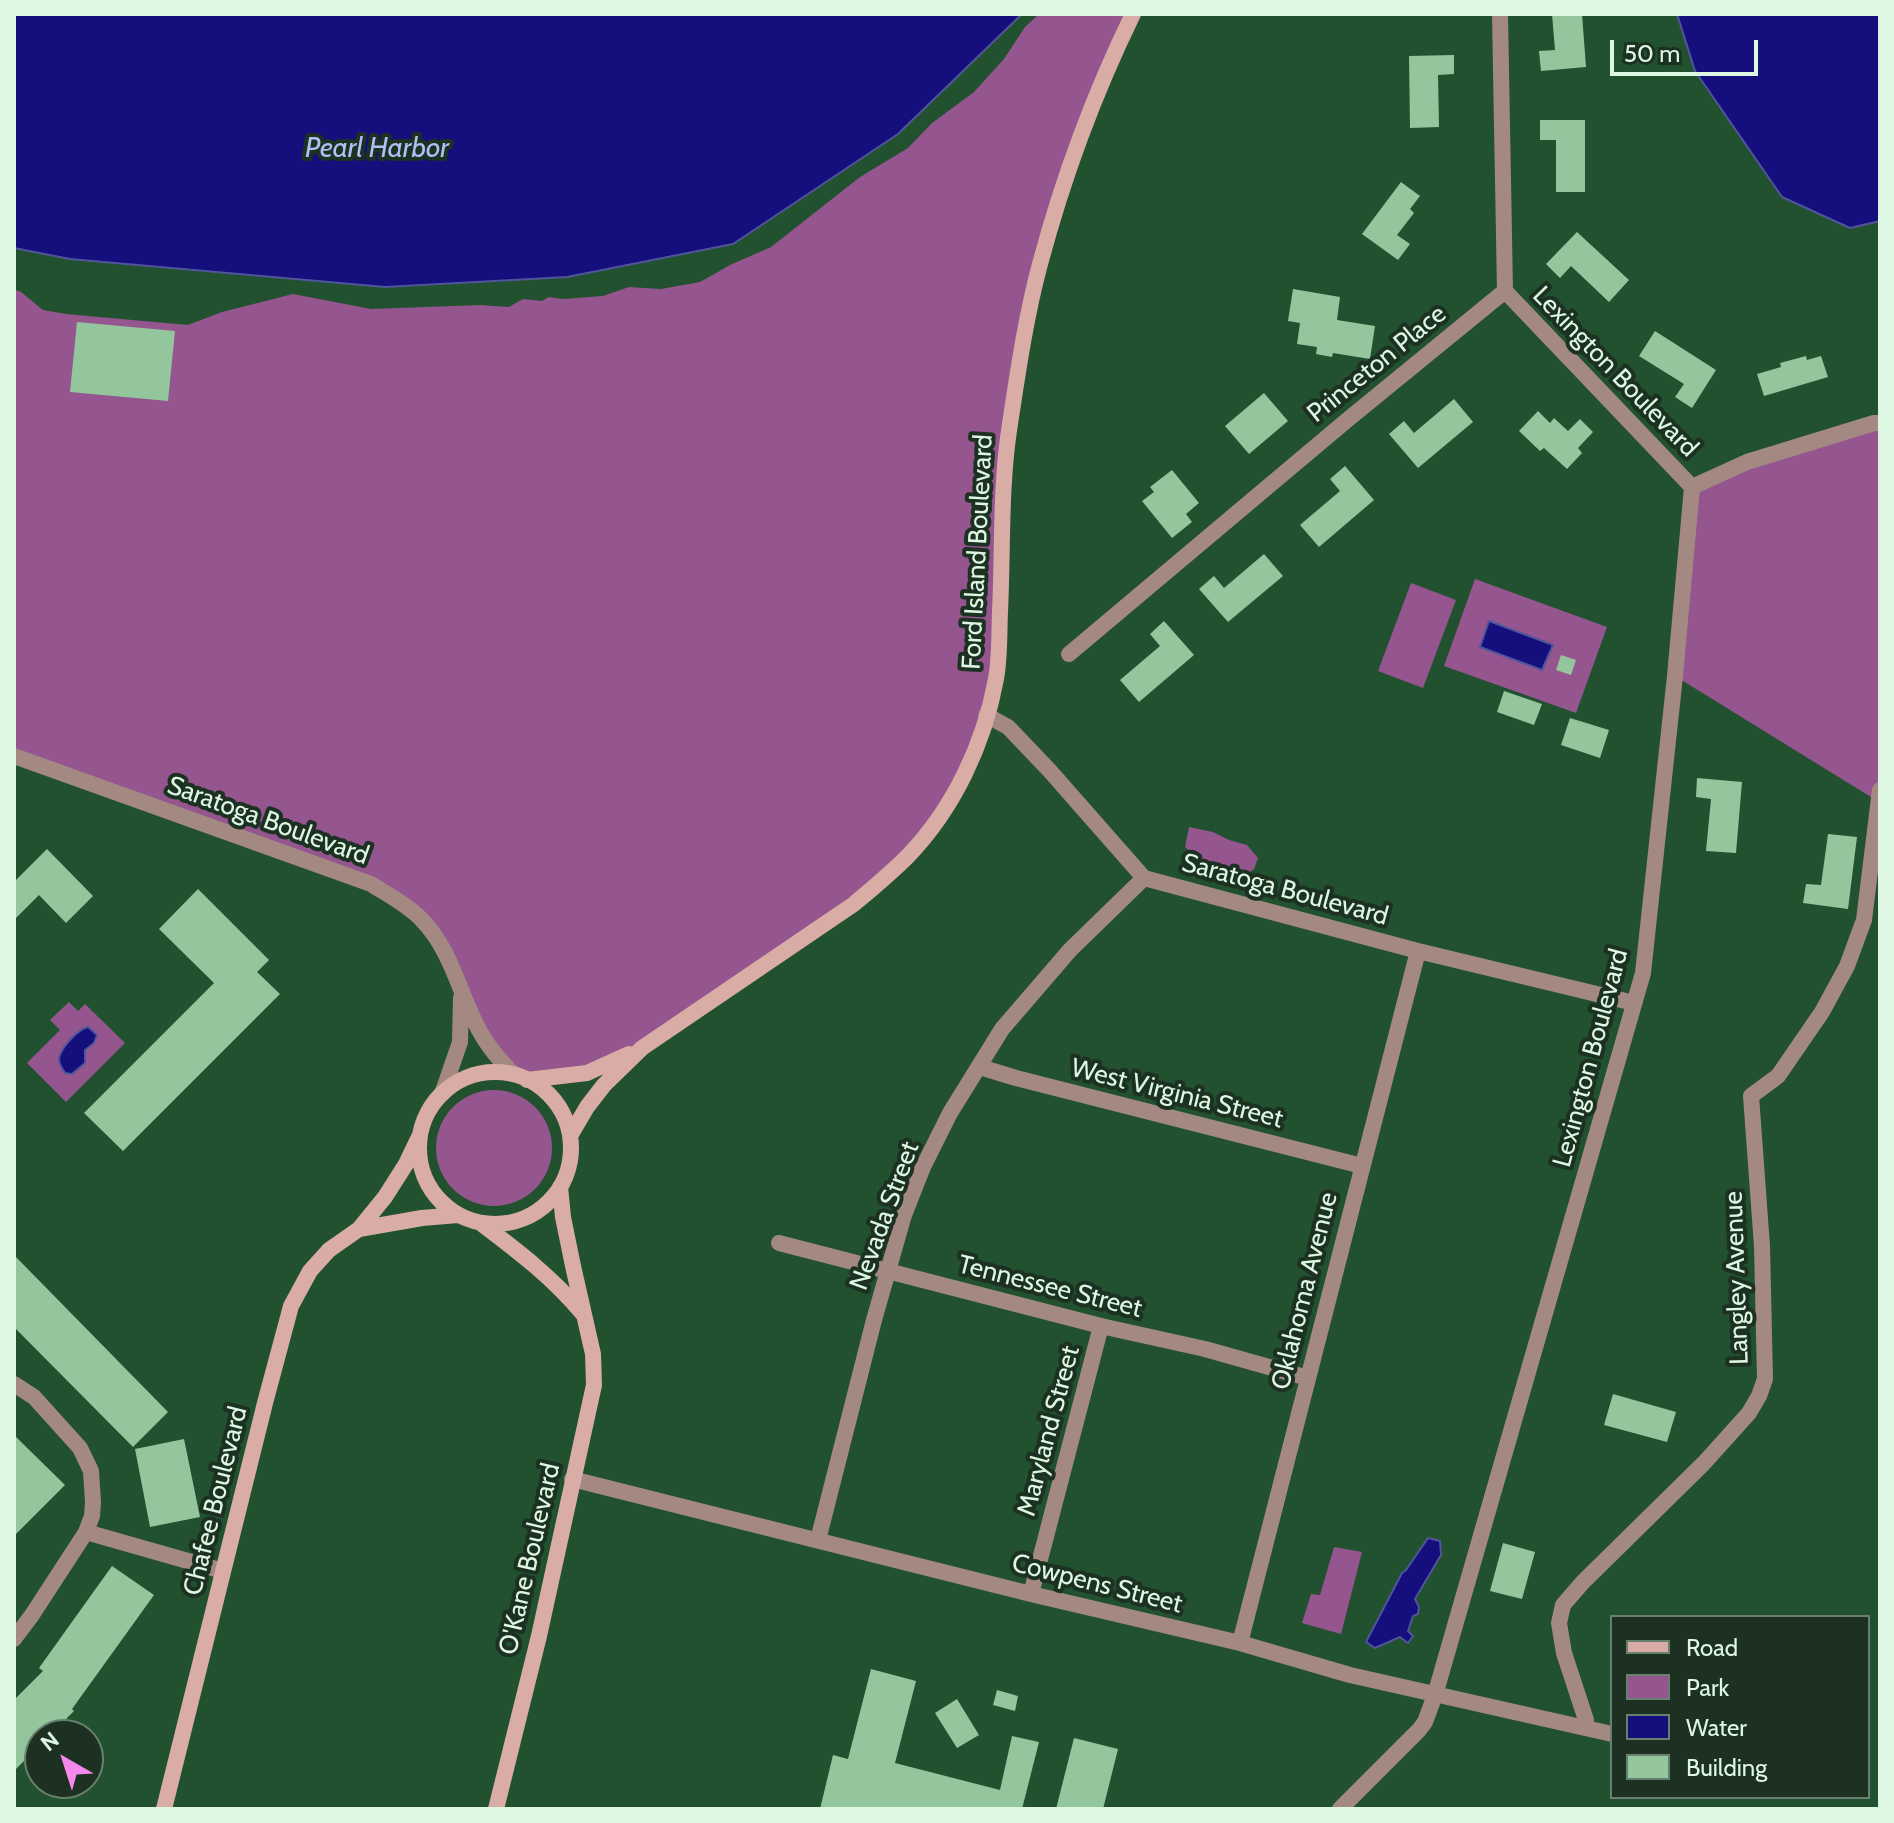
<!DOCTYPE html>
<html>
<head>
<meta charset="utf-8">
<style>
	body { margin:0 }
	#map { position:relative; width:1894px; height:1823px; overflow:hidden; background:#22512f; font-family:Cabin,sans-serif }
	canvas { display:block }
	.frame { position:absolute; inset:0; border:16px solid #ddf7e2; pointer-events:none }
	.legend { position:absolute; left:1610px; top:1615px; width:260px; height:184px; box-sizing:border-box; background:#1d3122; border:2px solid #6a806f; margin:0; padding:10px 14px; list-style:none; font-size:24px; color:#ddf7e2 }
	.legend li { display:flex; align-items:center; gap:16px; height:40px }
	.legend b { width:40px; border:2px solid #6a806f }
	.north { position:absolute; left:24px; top:1719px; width:80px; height:80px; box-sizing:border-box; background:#1d3122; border:2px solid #6a806f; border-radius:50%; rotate:321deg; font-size:22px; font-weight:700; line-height:32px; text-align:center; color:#ddf7e2 }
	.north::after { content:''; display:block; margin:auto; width:28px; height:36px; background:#f688ed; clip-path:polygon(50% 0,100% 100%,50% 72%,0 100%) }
	.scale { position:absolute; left:1610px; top:40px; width:148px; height:36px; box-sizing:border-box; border:4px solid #ddf7e2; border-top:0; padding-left:10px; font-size:24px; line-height:28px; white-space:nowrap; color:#ddf7e2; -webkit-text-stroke:6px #1d3122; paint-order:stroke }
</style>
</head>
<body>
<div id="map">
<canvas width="1894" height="1823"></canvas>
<div class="frame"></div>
<ul class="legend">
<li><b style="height:10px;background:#d9ada5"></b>Road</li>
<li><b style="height:22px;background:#95558f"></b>Park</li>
<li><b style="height:22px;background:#140f7d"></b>Water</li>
<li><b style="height:22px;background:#94c69e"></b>Building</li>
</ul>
<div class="north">N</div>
<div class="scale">50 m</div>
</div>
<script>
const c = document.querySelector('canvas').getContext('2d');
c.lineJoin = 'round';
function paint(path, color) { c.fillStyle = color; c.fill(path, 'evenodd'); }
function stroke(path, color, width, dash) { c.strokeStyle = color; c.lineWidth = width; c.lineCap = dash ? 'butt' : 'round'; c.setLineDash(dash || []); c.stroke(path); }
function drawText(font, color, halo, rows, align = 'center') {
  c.font = font + ' Cabin,sans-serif'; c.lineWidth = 8; c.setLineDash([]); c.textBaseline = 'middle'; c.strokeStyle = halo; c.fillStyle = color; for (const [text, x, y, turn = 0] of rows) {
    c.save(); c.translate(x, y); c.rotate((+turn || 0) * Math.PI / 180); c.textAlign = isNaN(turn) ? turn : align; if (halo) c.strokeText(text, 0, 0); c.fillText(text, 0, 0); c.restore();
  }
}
paint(new Path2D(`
	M1039 14H1133L1064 181 1009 429 998 653 974 754 910 854 642 1048 587 1073 527 1080 513 1074 493 1053 455 971 400 902 14 756V289L21 292 43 310 66 314 188 325 222 312 293 294 371 309 480 305 509 307 523 299 542 301 549 297 563 299 603 296 629 287 661 289 700 282 730 265 771 247 860 177 908 148 932 123 974 92 1004 59 1025 27Z
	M1880 423V790L1879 802 1675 676 1692 487Z
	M1475 579 1607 627 1576 713 1444 666Z
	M1411 583 1456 600 1423 688 1378 671Z
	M1189 827 1213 832 1229 840 1247 845 1258 858 1254 869 1241 879C1217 871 1203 864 1185 847Z
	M69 1002 78 1011 85 1004 125 1043 66 1102 27 1063 60 1030 50 1020Z
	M436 1148a58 58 0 1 1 116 0a58 58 0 1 1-116 0Z
	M1334 1547 1362 1552 1341 1634 1302 1623 1311 1594 1320 1595Z`), '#95558f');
const water = new Path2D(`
	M14 14H1022L898 134 733 244 567 277 385 287 70 259 14 248Z
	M1677 14H1880V221L1850 228 1782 197 1695 71Z
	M1489 621 1553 645 1542 670 1480 647Z
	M88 1027 97 1035 94 1043 85 1050V1063L72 1074 65 1073C62 1068 60 1066 59 1061 58 1050 78 1029 88 1027Z
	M1428 1538 1440 1541 1441 1555 1415 1599 1419 1607 1418 1614 1413 1616 1408 1631 1413 1636 1408 1643 1400 1637 1375 1648 1366 1642 1402 1573 1406 1570Z`);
paint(water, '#140f7d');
stroke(water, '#50559b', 2);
paint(new Path2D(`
	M1552 14H1582L1586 67 1541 71 1539 51 1555 50Z
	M1454 55V74L1438 75 1439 127 1410 128 1409 56Z
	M1540 120H1585V192H1556V140H1540Z
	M1401 182 1420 196 1410 209 1414 213 1397 235 1410 244 1398 260 1362 234Z
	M1577 232 1629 280 1609 302 1571 266 1560 278 1546 264Z
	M1293 289 1340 297 1337 320 1375 326 1370 359 1333 353 1332 357 1316 354 1317 347 1297 344 1300 323 1288 321Z
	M77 322 175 331 168 401 70 392Z
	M1655 331 1716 370 1692 408 1675 397 1684 384 1639 356Z
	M1806 356 1807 360 1821 356 1828 377 1764 396 1757 374 1781 367 1780 363Z
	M1264 393 1288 421 1249 454 1225 426Z
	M1454 399 1473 422 1418 468 1389 434 1404 421 1414 433Z
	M1538 411 1550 423 1554 418 1568 431 1580 419 1593 432 1578 448 1582 453 1567 469 1544 448 1540 451 1519 431Z
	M1345 466 1374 500 1319 547 1300 525 1340 491 1330 479Z
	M1172 470 1199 503 1186 514 1192 522 1172 538 1142 501 1154 492 1150 487Z
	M1264 554 1283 576 1228 622 1199 589 1214 576 1224 588Z
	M1164 621 1194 655 1139 702 1120 680 1160 646 1150 634Z
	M1561 655 1576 660 1571 675 1556 670Z
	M1504 691 1542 704 1534 725 1497 712Z
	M1570 718 1609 730 1600 758 1561 745Z
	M1697 778 1742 782 1736 853 1706 851 1711 799 1696 797Z
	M1828 834 1857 837 1848 909 1803 903 1806 884 1821 885Z
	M47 849 93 896 66 923 39 895 14 920V882Z
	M198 889 269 960 257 972 280 994 123 1151 84 1113 214 983 159 929Z
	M14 1255 168 1412 133 1447 14 1327Z
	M1613 1394 1676 1412 1667 1442 1604 1425Z
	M14 1435 65 1485 14 1536Z
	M184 1439 200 1517 150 1527 135 1449Z
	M1503 1543 1535 1552 1522 1599 1490 1591Z
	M112 1566 154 1595 72 1709 74 1711 50 1735H40V1745L14 1771V1700L43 1671 39 1668Z
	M871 1669 916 1681 895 1763 1000 1790 1012 1736 1039 1742 1022 1809H820L833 1755 848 1759Z
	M997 1690 1018 1696 1015 1711 993 1705Z
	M957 1699 979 1735 957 1748 935 1713Z
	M1074 1738 1118 1749 1103 1809H1056Z`), '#94c69e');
stroke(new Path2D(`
	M1692 487 1747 462 1874 423H1880
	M1069 654 1346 421 1505 291 1500 14
	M986 715 1008 727 1050 771 1144 878 1418 951 1634 1003
	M14 756 371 884C388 895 408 905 422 920 452 951 459 993 479 1030 488 1047 500 1060 513 1074
	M980 1067 1016 1078 1362 1166
	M442 1094 460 1042 461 998
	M779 1243 1101 1326 1205 1349 1308 1378
	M14 1384 34 1397 80 1448 91 1471 93 1502 92 1516 86 1532 32 1615 14 1639
	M572 1479 1031 1594 1240 1643 1350 1675 1612 1734
	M86 1532 223 1571
	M818 1540 874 1320 904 1215 923 1167 950 1113 1002 1029 1070 950 1144 878
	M1031 1594 1101 1326
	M1240 1643 1418 951
	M1586 1720 1564 1653 1559 1623 1563 1605 1583 1582 1704 1463 1749 1413 1759 1396 1765 1379 1762 1246 1751 1096 1778 1076 1822 1012 1847 966 1864 920 1880 790
	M1340 1809 1419 1730 1425 1722 1435 1695 1643 973 1675 676 1692 487 1505 291`), '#a48983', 16);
stroke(new Path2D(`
	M419 1148a76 76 0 1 1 152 0a76 76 0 1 1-152 0Z
	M527 1080 587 1073 629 1054
	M570 1136 587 1107 604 1085 642 1048 854 904C873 888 891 873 908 856 954 808 984 744 996 679 1000 657 999 634 1000 612 1003 550 1000 486 1010 424 1018 371 1026 316 1040 264 1063 178 1094 94 1133 14
	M482 1224C519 1252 553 1278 583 1314
	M359 1229 422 1218 458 1215
	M164 1809 265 1403 291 1306 310 1271 329 1250 359 1229 385 1197 406 1164 419 1137
	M496 1809 539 1636 594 1385 593 1354 573 1266 563 1217 560 1187`), '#d9ada5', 16);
drawText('26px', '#ddf7e2', '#1d3122', [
	["Princeton Place",1377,364,-39],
	["Lexington Boulevard",1615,372,46],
	["Ford Island Boulevard",978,552,-87],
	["Saratoga Boulevard",268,821,20],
	["Saratoga Boulevard",1285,890,15],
	["Lexington Boulevard",1591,1058,-75],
	["West Virginia Street",1177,1094,14],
	["Nevada Street",885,1216,-70],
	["Langley Avenue",1737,1278,-92],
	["Tennessee Street",1050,1287,14],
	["Oklahoma Avenue",1305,1291,-76],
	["Maryland Street",1049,1431,-75],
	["Chafee Boulevard",216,1501,-76],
	["O'Kane Boulevard",530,1559,-77],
	["Cowpens Street",1097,1584,14]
]);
drawText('italic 28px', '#aec0f6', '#1d3122', [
	["Pearl Harbor",377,149]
]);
</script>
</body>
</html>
